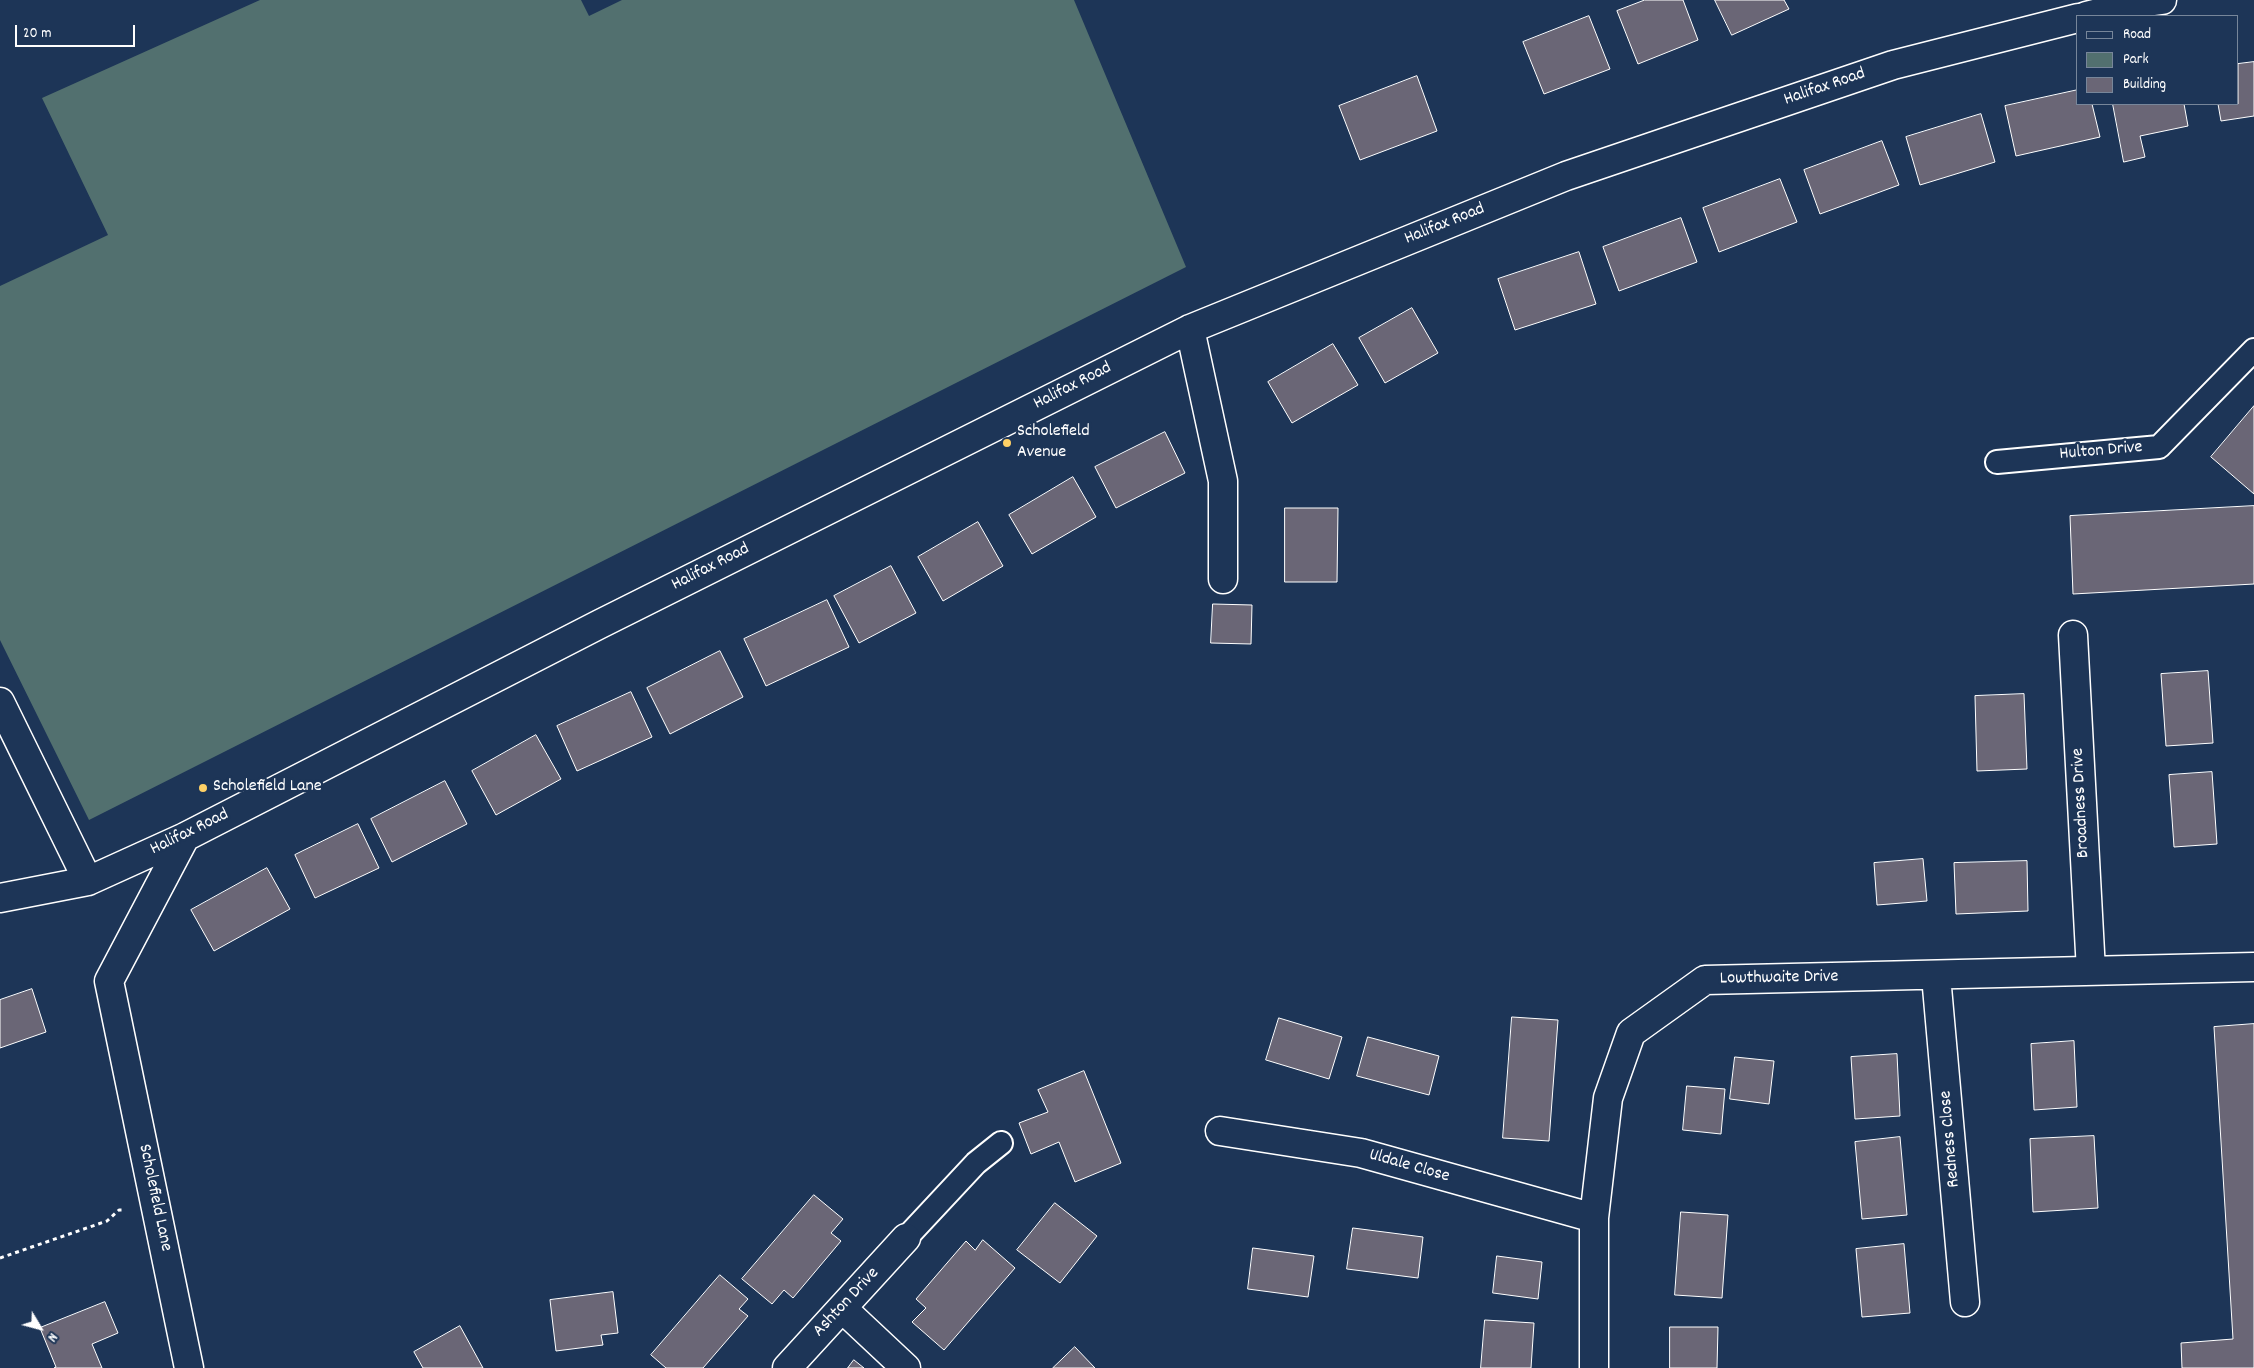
<!DOCTYPE html>
<html>
<head>
<meta charset="utf-8">
<style>
	body { margin:0 }
	#map { position:relative; width:2254px; height:1368px; overflow:hidden; background:#1d3557; font-family:Dekko,sans-serif }
	canvas { display:block }
	.legend { position:absolute; left:2076px; top:15px; width:162px; height:90px; box-sizing:border-box; background:#1d3557; border:1px solid #77869a; margin:0; padding:6px 9px; list-style:none; font-size:15px; color:#fff }
	.legend li { display:flex; align-items:center; gap:10px; height:25px }
	.legend b { width:25px; border:1px solid #77869a }
	.north { position:absolute; left:15px; top:1303px; width:50px; height:50px; -webkit-text-stroke:4px #1d3557; paint-order:stroke; rotate:127deg; font-size:14px; font-weight:700; line-height:20px; text-align:center; color:#fff }
	.north::after { content:''; display:block; margin:auto; width:18px; height:22px; background:#fff; clip-path:polygon(50% 0,100% 100%,50% 72%,0 100%) }
	.scale { position:absolute; left:15px; top:25px; width:120px; height:22px; box-sizing:border-box; border:2px solid #fff; border-top:0; padding-left:6px; font-size:15px; line-height:18px; white-space:nowrap; color:#fff; -webkit-text-stroke:4px #1d3557; paint-order:stroke }
</style>
</head>
<body>
<div id="map">
<canvas width="2254" height="1368"></canvas>
<ul class="legend">
<li><b style="height:6px;background:#1d3557"></b>Road</li>
<li><b style="height:14px;background:#52706f"></b>Park</li>
<li><b style="height:14px;background:#6a6676"></b>Building</li>
</ul>
<div class="north">N</div>
<div class="scale">20 m</div>
</div>
<script>
const c = document.querySelector('canvas').getContext('2d');
c.lineJoin = 'round';
function paint(path, color) { c.fillStyle = color; c.fill(path, 'evenodd'); }
function stroke(path, color, width, dash) { c.strokeStyle = color; c.lineWidth = width; c.lineCap = dash ? 'butt' : 'round'; c.setLineDash(dash || []); c.stroke(path); }
function drawText(font, color, halo, rows, align = 'center') {
  c.font = font + ' Dekko,sans-serif'; c.lineWidth = 5; c.setLineDash([]); c.textBaseline = 'middle'; c.strokeStyle = halo; c.fillStyle = color; for (const [text, x, y, turn = 0] of rows) {
    c.save(); c.translate(x, y); c.rotate((+turn || 0) * Math.PI / 180); c.textAlign = isNaN(turn) ? turn : align; if (halo) c.strokeText(text, 0, 0); c.fillText(text, 0, 0); c.restore();
  }
}
paint(new Path2D(`
	M260 0H581L589 16 622 0H1074L1186 267 89 820 0 640V286L108 235 42 98Z`), '#52706f');
const building = new Path2D(`
	M1645 0H1683L1698 40 1638 64 1617 11Z
	M1715 0H1784L1789 9 1732 35Z
	M1589 16 1610 69 1544 94 1523 42Z
	M2254 62V116L2221 121 2218 104H2238V64Z
	M1417 76 1437 131 1360 160 1339 106Z
	M2078 90V104H2092L2100 137 2016 156 2005 106Z
	M2113 104H2184L2188 126 2140 136 2145 157 2124 162Z
	M1981 114 1995 162 1920 185 1906 137Z
	M1882 141 1899 185 1820 214 1804 170Z
	M1780 179 1797 222 1719 252 1703 208Z
	M1681 218 1697 262 1619 291 1603 247Z
	M1579 252 1596 304 1515 330 1498 279Z
	M1412 308 1438 353 1385 383 1359 338Z
	M1333 344 1358 385 1292 423 1268 382Z
	M2254 406V494L2211 457Z
	M1165 432 1185 473 1116 508 1095 467Z
	M1073 477 1096 517 1032 554 1009 515Z
	M2254 506V584L2073 594 2070 516Z
	M1285 508H1338L1337 582H1285Z
	M978 522 1003 566 943 601 918 557Z
	M891 566 916 613 859 643 834 596Z
	M827 600 849 647 766 686 744 639Z
	M1213 604 1252 605 1251 644 1211 643Z
	M720 651 743 697 670 734 647 688Z
	M2208 671 2213 743 2166 746 2161 674Z
	M631 692 652 737 577 771 557 726Z
	M2024 694 2027 769 1977 771 1975 696Z
	M536 735 561 779 496 815 472 771Z
	M2212 772 2217 844 2174 847 2169 775Z
	M445 781 467 824 392 862 371 819Z
	M358 824 379 868 315 898 295 855Z
	M1923 859 1927 901 1877 905 1874 863Z
	M2027 861 2028 911 1956 914 1954 863Z
	M267 868 290 909 214 951 191 910Z
	M32 989 46 1032 0 1048V1000Z
	M1512 1017 1558 1020 1549 1141 1503 1138Z
	M1279 1018 1342 1037 1329 1079 1266 1060Z
	M2254 1024V1368H2182L2181 1343 2233 1339 2214 1027Z
	M1368 1037 1439 1056 1429 1095 1357 1076Z
	M2074 1041 2077 1107 2034 1110 2031 1044Z
	M1897 1054 1900 1116 1855 1119 1851 1057Z
	M1735 1057 1774 1061 1769 1104 1730 1099Z
	M1084 1071 1121 1163 1075 1182 1059 1142 1031 1154 1019 1123 1048 1112 1038 1090Z
	M1687 1086 1725 1089 1721 1134 1683 1130Z
	M2094 1136 2098 1208 2033 1212 2030 1139Z
	M1900 1137 1907 1215 1862 1219 1855 1142Z
	M814 1195 843 1219 831 1233 841 1241 793 1298 784 1290 772 1304 742 1279Z
	M1055 1203 1097 1236 1060 1283 1017 1250Z
	M1681 1212 1728 1215 1722 1298 1675 1295Z
	M1353 1228 1423 1237 1418 1278 1347 1269Z
	M983 1240 1015 1268 944 1350 912 1322 926 1308 916 1299 966 1241 975 1250Z
	M1904 1244 1910 1313 1862 1317 1856 1249Z
	M1253 1248 1314 1256 1308 1297 1248 1289Z
	M1497 1256 1542 1262 1538 1299 1493 1293Z
	M720 1275 748 1299 739 1309 748 1316 703 1368H666L651 1355Z
	M613 1292 618 1333 601 1335 603 1345 556 1351 550 1300Z
	M105 1302 118 1333 92 1344 102 1368H54L56 1367 40 1328Z
	M1485 1320 1534 1323 1531 1368H1481Z
	M460 1326 483 1368H423L414 1352Z
	M1670 1327H1718L1717 1368H1670Z
	M1075 1347 1095 1368H1053Z
	M854 1360 864 1368H848Z`);
paint(building, '#6a6676');
stroke(building, '#fff', 1);
const lane = new Path2D(`
	M1997 462 2159 447 2254 350
	M906 1238 976 1163 1001 1143`);
const street = new Path2D(`
	M2086 16 2140 3 2162 0
	M1190 329 1223 481V579
	M2073 635 2091 971
	M0 702 88 881
	M185 837 109 981 189 1368
	M0 898 88 881 185 837 600 624 1190 329 1566 176 1893 65 2078 18
	M1936 976 1965 1302
	M1220 1131 1361 1153 1594 1218
	M842 1308 906 1368
	M787 1368 906 1238
	M1594 1368V1218L1608 1098 1631 1033 1705 980 2254 967`);
stroke(lane, '#fff', 26);
stroke(street, '#fff', 31);
stroke(new Path2D(`
	M0 1258 107 1221 119 1210H122`), '#fff', 3, [4, 4]);
stroke(lane, '#1d3557', 22);
stroke(street, '#1d3557', 28);
for (const [x, y, r, color] of [
	[1007,443,5,"#ffd166"],
	[203,788,5,"#ffd166"]
]) { const dot = new Path2D(); dot.arc(x, y, r, 0, 2 * Math.PI); c.fillStyle = color; c.fill(dot); stroke(dot, '#1d3557', 2); }
drawText('18px', '#fff', '#1d3557', [
	["Halifax Road",1825,88,-19],
	["Halifax Road",1445,225,-22],
	["Halifax Road",1073,387,-27],
	["Hulton Drive",2101,452,-5],
	["Halifax Road",711,568,-27],
	["Broadness Drive",2082,803,-93],
	["Halifax Road",190,833,-26],
	["Lowthwaite Drive",1779,979,-1],
	["Redness Close",1951,1139,-95],
	["Uldale Close",1409,1167,16],
	["Scholefield Lane",154,1198,78],
	["Ashton Drive",847,1303,-47]
]);
drawText('18px', '#fff', '#1d3557', [
	["Scholefield",1017,433],
	["Avenue",1017,454],
	["Scholefield Lane",213,788]
], 'left');
</script>
</body>
</html>
